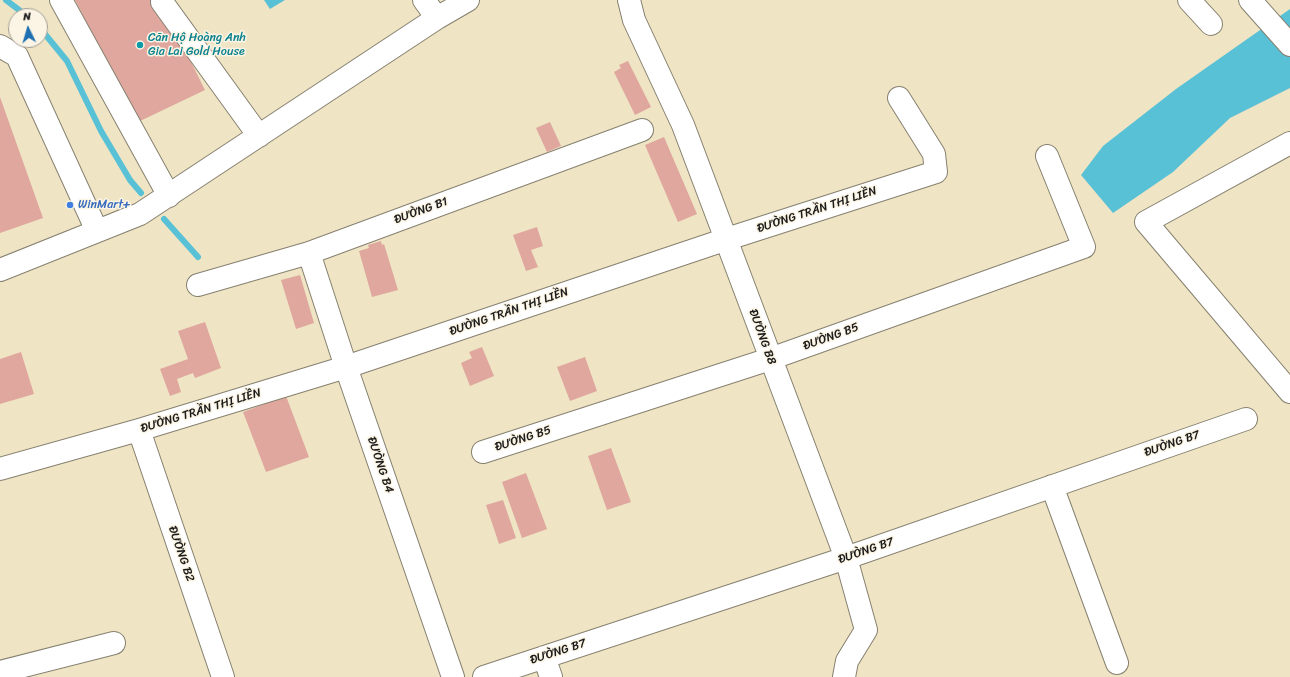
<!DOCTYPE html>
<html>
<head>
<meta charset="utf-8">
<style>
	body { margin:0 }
	#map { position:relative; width:1290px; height:677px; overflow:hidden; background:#efe4c4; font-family:Sriracha,sans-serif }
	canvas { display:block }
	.north { position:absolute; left:8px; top:8px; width:40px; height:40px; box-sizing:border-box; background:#fcf5e5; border:1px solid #a29e95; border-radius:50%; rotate:355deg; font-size:11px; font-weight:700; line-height:16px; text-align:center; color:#1c1c1c }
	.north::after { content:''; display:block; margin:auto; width:14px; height:18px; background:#1f6fb2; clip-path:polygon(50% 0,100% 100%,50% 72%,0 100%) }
</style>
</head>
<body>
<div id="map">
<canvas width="1290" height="677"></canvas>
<div class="north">N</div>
</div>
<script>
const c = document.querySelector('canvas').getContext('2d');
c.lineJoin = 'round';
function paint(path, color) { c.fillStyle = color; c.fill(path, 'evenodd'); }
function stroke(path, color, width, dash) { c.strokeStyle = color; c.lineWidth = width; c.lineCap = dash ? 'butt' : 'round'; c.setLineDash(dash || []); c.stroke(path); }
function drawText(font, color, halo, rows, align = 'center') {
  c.font = font + ' Sriracha,sans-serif'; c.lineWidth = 3; c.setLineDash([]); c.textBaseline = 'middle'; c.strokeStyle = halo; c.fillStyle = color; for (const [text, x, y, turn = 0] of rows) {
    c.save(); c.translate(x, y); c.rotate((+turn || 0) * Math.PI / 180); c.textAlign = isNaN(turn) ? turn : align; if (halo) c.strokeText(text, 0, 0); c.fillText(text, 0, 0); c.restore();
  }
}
paint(new Path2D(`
	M264 0H285L270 9Z
	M1290 9V88L1230 118 1173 172 1113 213 1081 175 1103 146 1176 89Z`), '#59c1d5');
stroke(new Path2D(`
	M6 0 27 16
	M40 28 67 61 101 131 130 180 141 193
	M164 219 198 257`), '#59c1d5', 6);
paint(new Path2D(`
	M75 0H160L205 90 138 122Z
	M628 61 651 107 635 115 614 72 621 68 619 65Z
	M0 97 43 218 0 233Z
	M550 122 561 146 547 152 536 128Z
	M664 137 697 214 678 222 645 145Z
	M537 227 543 246 531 250 538 267 526 271 513 235Z
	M381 241 382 245 384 244 398 290 372 297 359 251 369 248 368 245Z
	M300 275 314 323 296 329 281 280Z
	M205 322 221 368 195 378 193 373 177 379 181 392 170 396 160 369 188 359 178 331Z
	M482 347 494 376 470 386 461 363 472 358 469 352Z
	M21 352 34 394 0 404V359Z
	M585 357 597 391 570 401 557 367Z
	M286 396 309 457 266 472 243 412Z
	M611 448 631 502 607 510 588 456Z
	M526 473 547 529 522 538 502 482Z
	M503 500 516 538 499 544 486 505Z`), '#dfa79e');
const minor = new Path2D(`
	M61 0 169 196
	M424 0 437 18
	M629 0 634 20 683 125 846 558 866 630 847 661 844 677
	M1189 0 1211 24
	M162 2 259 136
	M0 46 17 56 97 231
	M1290 143 1146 222 1290 392
	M309 253 346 367 453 677
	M0 270 140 214 437 18 468 0
	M198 285 309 253 642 130
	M139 430 223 677
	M483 452 770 359 1084 247 1047 156
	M0 469 139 430 346 367 727 239 936 172 934 154 899 98
	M1052 486 1117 663
	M544 657 551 677
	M0 672 114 643
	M484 677 846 558 1246 419`);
const major = new Path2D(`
	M1250 0 1290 45`);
stroke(minor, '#868070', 24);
stroke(major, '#868070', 24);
stroke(minor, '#fff', 22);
stroke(major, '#fff', 22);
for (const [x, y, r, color] of [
	[140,45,4,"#0f9aa8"],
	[70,205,4,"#3f7fe0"]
]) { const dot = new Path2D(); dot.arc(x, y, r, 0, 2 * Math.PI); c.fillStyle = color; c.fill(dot); stroke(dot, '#fcf5e5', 1.5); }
drawText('12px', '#0d838f', '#fcf5e5', [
	["Căn Hộ Hoàng Anh",148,38],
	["Gia Lai Gold House",148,52]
], 'left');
drawText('12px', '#366cbe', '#fcf5e5', [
	["WinMart+",78,205]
], 'left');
drawText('12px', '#1c1c1c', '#fcf5e5', [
	["ĐƯỜNG TRẦN THỊ LIỀN",817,210,-18],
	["ĐƯỜNG B1",421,211,-20],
	["ĐƯỜNG TRẦN THỊ LIỀN",509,312,-19],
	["ĐƯỜNG B8",762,337,70],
	["ĐƯỜNG B5",831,337,-20],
	["ĐƯỜNG TRẦN THỊ LIỀN",201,411,-17],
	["ĐƯỜNG B5",523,439,-18],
	["ĐƯỜNG B7",1172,444,-19],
	["ĐƯỜNG B4",380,465,71],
	["ĐƯỜNG B7",866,551,-19],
	["ĐƯỜNG B2",181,554,71],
	["ĐƯỜNG B7",558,652,-18]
]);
</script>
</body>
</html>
